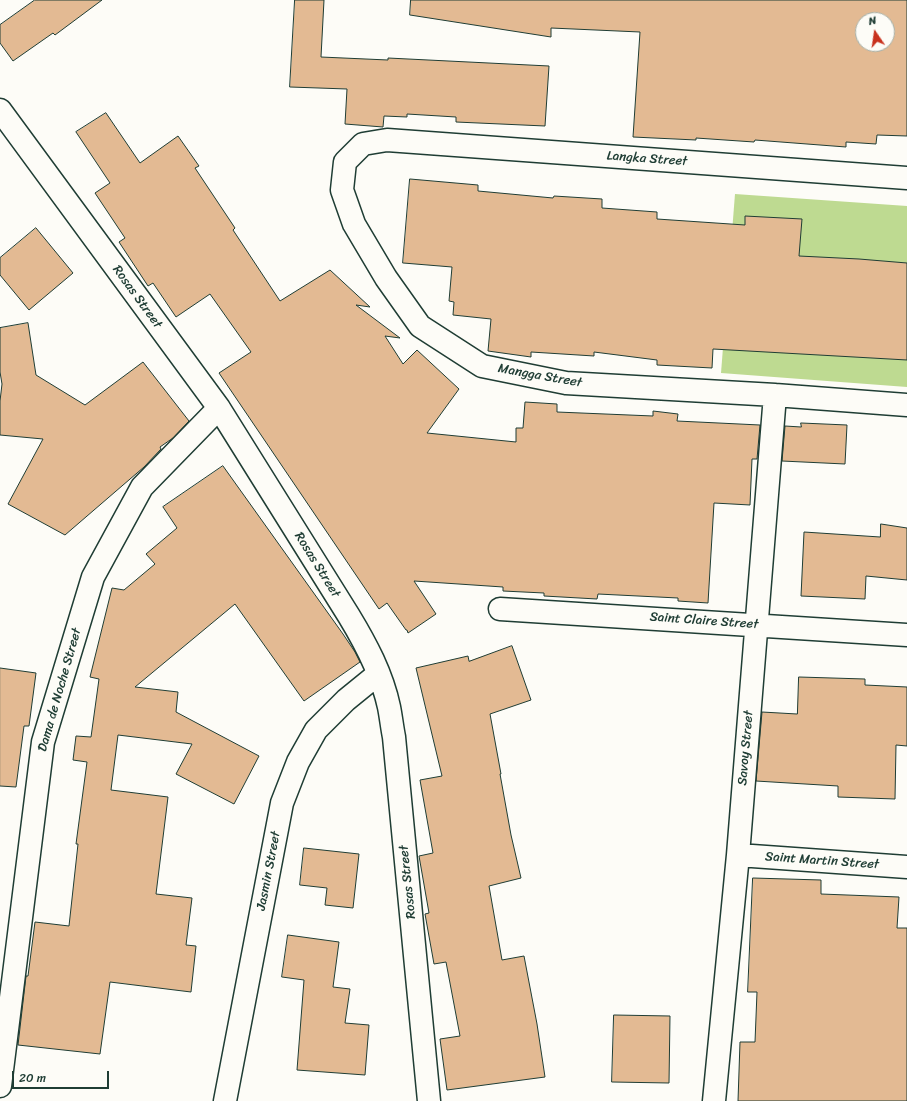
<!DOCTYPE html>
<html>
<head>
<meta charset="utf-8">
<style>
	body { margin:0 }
	#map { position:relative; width:907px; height:1101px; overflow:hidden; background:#fdfcf7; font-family:Sriracha,sans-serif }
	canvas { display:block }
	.north { position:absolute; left:855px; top:12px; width:40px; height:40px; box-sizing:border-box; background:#fdfcf7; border:1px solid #a4b0a9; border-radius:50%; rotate:347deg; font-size:11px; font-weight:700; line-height:16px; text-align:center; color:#1f3d34 }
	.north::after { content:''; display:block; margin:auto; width:14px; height:18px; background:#c8321e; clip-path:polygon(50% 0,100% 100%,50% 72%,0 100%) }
	.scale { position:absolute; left:12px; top:1071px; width:97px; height:18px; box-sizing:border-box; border:2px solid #1f3d34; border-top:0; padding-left:5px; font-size:12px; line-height:14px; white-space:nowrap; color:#1f3d34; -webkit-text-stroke:3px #fdfcf7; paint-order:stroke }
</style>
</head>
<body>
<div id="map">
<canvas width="907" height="1101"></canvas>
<div class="north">N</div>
<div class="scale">20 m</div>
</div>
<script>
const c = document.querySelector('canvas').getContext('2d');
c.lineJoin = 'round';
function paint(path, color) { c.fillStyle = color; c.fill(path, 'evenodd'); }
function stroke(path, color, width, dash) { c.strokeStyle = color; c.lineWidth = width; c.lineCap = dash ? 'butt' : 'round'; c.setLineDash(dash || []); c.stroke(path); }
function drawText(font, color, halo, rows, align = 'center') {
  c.font = font + ' Sriracha,sans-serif'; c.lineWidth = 3; c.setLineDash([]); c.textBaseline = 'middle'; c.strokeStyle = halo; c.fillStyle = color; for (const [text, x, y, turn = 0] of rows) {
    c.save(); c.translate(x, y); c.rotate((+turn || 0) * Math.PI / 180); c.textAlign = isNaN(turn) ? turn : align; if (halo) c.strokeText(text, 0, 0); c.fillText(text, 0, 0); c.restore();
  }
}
paint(new Path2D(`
	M735 194 907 206V387L721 373Z`), '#beda91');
const building = new Path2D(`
	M35 0H102L55 35 53 33 13 61 0 43V25Z
	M295 0H324L321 57 388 60V58L549 66 545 126 456 122V117L407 114V117L384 116 383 127 345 124 347 89 290 87Z
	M411 0H907V136L877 135 876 144 846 142V147L755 140 754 142 696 138V140L633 137 640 32 551 28V37L410 15ZM863 20H887V44H863Z
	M106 113 140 163 178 136 199 166 195 168 235 228 233 230 280 301 330 270 370 307 356 305 400 338 385 336 403 364 417 350 459 389 427 433 516 442V428H523L525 402 557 404V412L653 416V411L678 414 677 421 760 425 757 459H752L750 505 714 503 708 603 678 601V598L598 594 597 599 544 596V593L503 591V587L414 581 436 614 408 633 407 630H406L387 603 379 609 219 373 251 352 210 294 176 317 153 283 148 286 119 242 125 238 95 193 110 183 76 132Z
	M410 179 478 185V191L553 198 554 196 602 199V208L657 212V219L745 225V216L802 219 799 256 859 259 907 263V360L713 349 712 368 657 365V360L594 352V356L531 352V357L488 351 491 319 453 315 454 302 449 301 452 267 403 263Z
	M36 228 73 273 29 310 0 275V258Z
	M28 323 36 375 85 405 143 362 189 421 173 438 160 447 161 449 144 467 65 535 8 504 43 439 0 435V401L2 384 0 372V328Z
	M801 423 847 425 845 464 782 461 785 426 801 427Z
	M223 466 343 634 355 652 360 662 304 701 235 604 135 687 178 692 176 712 259 756 234 804 176 774 192 744 118 735 111 790 168 797 156 894 192 898 186 945 196 946 191 992 110 982 100 1054 18 1045 26 976H28L35 922 69 926 78 844H76L87 762 73 760 76 736 91 737 99 679 90 677 112 588 124 590 155 564 146 554 177 528 163 507Z
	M881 524 907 528V580L866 576 865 599 801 596 804 532 880 537Z
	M512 646 531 700 490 714 501 774H500L511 835 521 878 489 886 502 960 524 956 537 1024 545 1077 447 1090 440 1039 460 1036 446 962 434 964 425 914 429 913 419 856 433 853 420 780 442 776 416 668 468 656 469 661Z
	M0 668 36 673 29 726H24L16 787 0 786Z
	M799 677 865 679V685L907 687V746L896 745 895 799 838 797V786L756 781 762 712 797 714Z
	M304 848 359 854 353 908 325 905 327 888 300 885Z
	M753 878 821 880V894L899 897 897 928H907V1101H738L740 1042H755L757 992H748Z
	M288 935 339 942 333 987 350 989 345 1023 369 1025 365 1075 297 1070 304 980 282 977Z
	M614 1015 670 1016 669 1083 612 1082Z`);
paint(building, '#e3ba93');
stroke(building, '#1f3d34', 1);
const minor = new Path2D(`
	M0 110 219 408 349 616C366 644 382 674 389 707 391 717 392 727 394 737L429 1101
	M907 178 387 140 363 144 345 162 342 190 354 224 386 278 420 326 482 366 566 383 775 395 907 405
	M500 609 907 635
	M738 855 907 867
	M0 1086 43 742 93 577 142 487 219 408
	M225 1101 282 803 298 762 316 730 346 700 378 674
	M714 1101 738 855 775 395`);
stroke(minor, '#1f3d34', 25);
stroke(minor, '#fdfcf7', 22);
drawText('13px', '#1f3d34', '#fdfcf7', [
	["Langka Street",647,159,4],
	["Rosas Street",137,297,54],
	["Mangga Street",540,376,10],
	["Rosas Street",317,565,58],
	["Saint Claire Street",704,621,4],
	["Dama de Noche Street",60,690,-74],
	["Savoy Street",746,748,-85],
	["Saint Martin Street",822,861,4],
	["Jasmin Street",269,871,-79],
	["Rosas Street",408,882,-96]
]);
</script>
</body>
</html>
